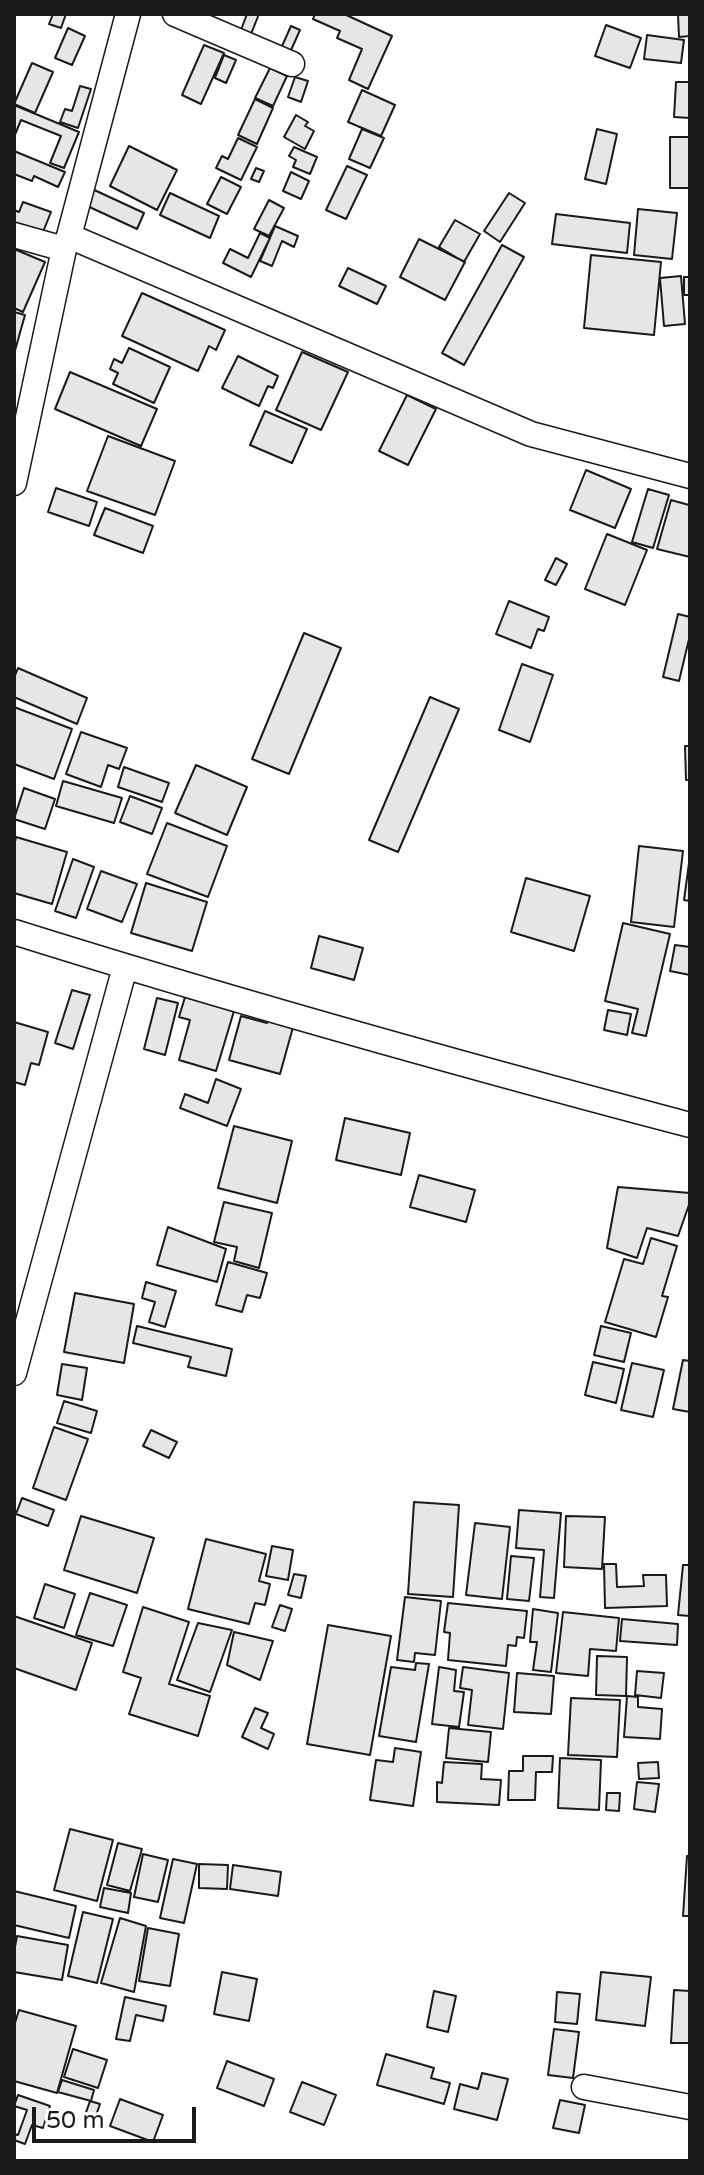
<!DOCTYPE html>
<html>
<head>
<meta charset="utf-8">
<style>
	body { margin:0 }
	#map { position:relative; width:704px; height:2175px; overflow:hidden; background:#fff; font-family:"Varela Round",sans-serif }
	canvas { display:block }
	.frame { position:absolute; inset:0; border:16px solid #1a1a1a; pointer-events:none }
	.scale { position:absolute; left:32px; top:2107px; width:164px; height:36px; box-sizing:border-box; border:4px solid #1a1a1a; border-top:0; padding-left:10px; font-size:24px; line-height:28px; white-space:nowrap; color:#1a1a1a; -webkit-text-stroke:6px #fff; paint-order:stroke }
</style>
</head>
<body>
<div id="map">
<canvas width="704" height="2175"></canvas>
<div class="frame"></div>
<div class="scale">50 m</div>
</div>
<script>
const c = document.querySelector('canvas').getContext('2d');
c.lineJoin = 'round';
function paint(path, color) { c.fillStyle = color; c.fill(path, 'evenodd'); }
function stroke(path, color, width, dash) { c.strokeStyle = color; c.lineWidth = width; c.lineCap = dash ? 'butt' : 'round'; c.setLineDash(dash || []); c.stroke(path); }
const building = new Path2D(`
	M53 14H66L61 28 49 24Z
	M247 14H259L249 39 239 35Z
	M315 14H344L392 36 368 89 349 80 362 49 337 38 340 31 313 19Z
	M690 14V36L679 37 678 15Z
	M606 25 641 38 630 68 595 56Z
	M291 26 300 30 287 59 278 55Z
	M68 28 85 36 72 65 55 58Z
	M647 35 684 40 681 63 644 59Z
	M204 45 224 53 201 104 182 95Z
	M224 55 236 60 226 83 215 78Z
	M32 63 53 72 35 113 14 104Z
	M270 68 287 76 273 106 255 98Z
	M295 77 308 81 301 102 288 97Z
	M676 82H690V118L674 117Z
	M80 86 91 89 78 128 60 122 65 109 72 111Z
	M362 90 395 105 381 136 348 122Z
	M255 99 273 108 257 144 238 135Z
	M14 105 79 132 64 168 50 163 61 136 21 120 14 137Z
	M296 115 308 122 305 126 314 131 305 149 284 137Z
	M362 129 384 138 370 168 349 159Z
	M597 129 617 134 606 184 585 179Z
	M670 137H690V188H670Z
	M238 138 257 147 241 180 216 168 222 156 228 159Z
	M129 146 177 170 157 210 110 186Z
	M294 147 317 157 310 174 293 167 296 160 289 156Z
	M14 151 65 172 58 187 34 176 32 181 14 174Z
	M347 166 367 175 346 219 326 210Z
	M256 168 264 171 259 182 251 179Z
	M291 172 309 181 301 199 283 191Z
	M221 177 241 187 227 214 207 204Z
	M90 188 144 213 137 229 83 204Z
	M170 193 219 216 210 238 160 215Z
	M509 193 525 203 500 242 484 231Z
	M269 200 284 208 269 236 254 229Z
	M23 202 51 212 43 232 14 222V210L19 212Z
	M638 209 677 213 672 259 634 255Z
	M556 214 630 223 627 253 552 244Z
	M455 220 480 234 464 262 439 247Z
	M275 226 298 236 294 247 282 241 272 266 260 261Z
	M260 233 270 238 251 277 223 263 230 249 248 258Z
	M419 239 465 262 445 300 400 277Z
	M502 245 524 257 464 365 442 353Z
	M14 249 45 262 23 312 14 308Z
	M591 255 661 262 654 335 584 328Z
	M348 268 386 286 377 304 339 286Z
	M681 276 685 324 664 326 660 278Z
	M684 277H690V295H684Z
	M142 293 225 330 216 350 209 346 198 371 122 336Z
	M14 312 25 315 14 354Z
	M129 348 170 367 154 403 113 384 118 373 110 369 114 359 122 363Z
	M302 352 348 372 321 430 276 410Z
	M238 356 278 376 273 388 268 386 259 406 222 388Z
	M70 372 157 409 141 446 55 409Z
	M407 395 436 409 408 465 379 451Z
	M265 411 307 429 292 463 250 445Z
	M108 436 175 461 155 515 87 491Z
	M586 470 631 489 615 528 570 510Z
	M56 488 97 502 89 526 48 512Z
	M648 489 669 495 653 548 632 542Z
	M671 500 689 505 690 502V557L657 549Z
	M105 508 153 526 143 553 94 535Z
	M607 534 647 550 625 605 585 589Z
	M556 558 567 564 556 585 545 580Z
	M509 601 549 617 544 631 538 629 531 648 496 634Z
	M678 614 690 617V635L679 681 663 677Z
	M304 633 341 648 289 774 252 759Z
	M522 664 553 675 530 742 499 730Z
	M18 668 87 698 77 724 14 697V678Z
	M430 697 459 709 398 852 369 840Z
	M14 707 72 729 54 779 14 764Z
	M81 732 127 748 119 769 108 765 101 787 66 774Z
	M685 746H690V780H686Z
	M196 765 247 787 227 835 175 813Z
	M124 767 169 783 162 802 118 787Z
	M63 781 122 798 114 823 56 806Z
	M24 788 55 799 45 829 14 819Z
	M130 796 162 808 152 834 120 822Z
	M167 823 227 846 208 897 147 874Z
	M16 837 67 852 52 904 14 893V846Z
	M639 846 683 851 674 927 631 922Z
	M690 856V901L684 900Z
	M73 859 94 867 76 918 55 911Z
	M101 871 137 884 122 922 87 909Z
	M526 878 590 896 574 951 511 932Z
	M146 883 207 902 192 951 131 933Z
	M623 923 670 934 646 1036 632 1033 638 1009 605 1001Z
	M319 936 363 948 354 980 311 968Z
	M675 945 690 947V975L670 971Z
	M72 990 90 995 73 1049 55 1043Z
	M185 997 234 1011 216 1071 179 1060 190 1020 179 1017Z
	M157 998 178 1003 165 1055 144 1049Z
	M608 1010 631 1014 627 1035 604 1030Z
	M269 1013 295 1020 280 1074 229 1060 241 1016 267 1023Z
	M14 1022 48 1032 39 1065 31 1063 25 1085 14 1082Z
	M216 1079 241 1089 227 1126 180 1108 185 1094 208 1103Z
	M345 1118 410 1133 401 1175 336 1160Z
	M234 1126 292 1141 277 1203 218 1188Z
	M419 1175 475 1190 466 1222 410 1207Z
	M618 1187 690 1193V1202L678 1236 647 1228 637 1258 607 1248Z
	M224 1202 272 1213 259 1268 234 1261 237 1247 214 1242Z
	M168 1227 226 1249 217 1282 157 1265Z
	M651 1238 677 1246 662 1296 668 1297 656 1337 605 1322 624 1259 643 1264Z
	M228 1262 267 1273 260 1298 247 1295 242 1312 216 1305Z
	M146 1282 176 1291 165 1327 149 1322 155 1302 142 1298Z
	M75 1293 134 1304 124 1363 64 1352Z
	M137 1326 232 1349 226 1376 188 1367 191 1357 133 1343Z
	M601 1326 631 1333 624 1362 594 1355Z
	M683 1360 690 1361V1412L673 1409Z
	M593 1362 624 1369 616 1403 585 1395Z
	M632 1363 664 1370 653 1417 621 1410Z
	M62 1364 87 1368 82 1400 57 1395Z
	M64 1401 97 1411 91 1433 57 1423Z
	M54 1427 88 1439 66 1500 33 1488Z
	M151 1430 177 1442 169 1458 143 1446Z
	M22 1498 54 1510 48 1526 16 1514Z
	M414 1502 459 1505 453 1597 408 1594Z
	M519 1510 561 1513 554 1598 540 1597 544 1550 516 1548Z
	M81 1516 154 1538 137 1593 64 1570Z
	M566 1516 605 1517 602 1569 564 1567Z
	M475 1523 510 1527 502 1599 466 1595Z
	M206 1539 266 1554 259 1581 270 1584 265 1605 255 1603 249 1624 188 1609Z
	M272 1546 293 1550 288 1580 266 1576Z
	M511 1556 534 1558 529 1601 507 1599Z
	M604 1564H616L617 1587 644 1586 643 1575H666L667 1606 605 1608Z
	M683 1565H690V1616L678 1615Z
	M294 1574 306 1576 301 1598 288 1595Z
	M45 1584 75 1594 64 1628 34 1618Z
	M90 1593 127 1605 113 1646 76 1635Z
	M405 1597 441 1601 435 1655 415 1653 414 1662 397 1660Z
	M448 1603 527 1611 524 1638 517 1637 516 1646 508 1645 506 1666 448 1660 450 1633 444 1632Z
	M280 1605 292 1609 285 1631 272 1627Z
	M143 1607 189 1622 169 1684 210 1696 198 1736 129 1714 141 1678 123 1672Z
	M533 1609 558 1613 551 1672 533 1670 537 1642H530Z
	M563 1612 619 1618 616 1651 590 1649 588 1676 556 1673Z
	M14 1616 92 1643 76 1690 14 1668Z
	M622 1619 678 1624 677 1645 620 1641Z
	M198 1623 232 1630 210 1692 177 1680Z
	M328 1625 391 1636 370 1755 307 1744Z
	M234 1632 273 1641 260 1680 227 1665Z
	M597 1656 627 1657 626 1696 596 1695Z
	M416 1663 429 1664 416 1742 379 1736 391 1667 415 1670Z
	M439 1667 456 1670 454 1691 464 1692 459 1727 432 1724Z
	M463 1667 509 1673 503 1729 468 1725 472 1690 460 1688Z
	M637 1671 664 1673 661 1698 635 1695Z
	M517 1673 554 1676 551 1714 514 1712Z
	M627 1696 638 1697V1707L662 1709 660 1739 624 1737Z
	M571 1698 620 1700 617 1757 568 1755Z
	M255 1708 268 1713 261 1728 274 1734 268 1749 242 1737Z
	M449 1728 491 1732 488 1762 446 1758Z
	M395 1748 421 1752 413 1806 370 1800 376 1760 393 1762Z
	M523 1756H553L552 1772H536L535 1800H508L509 1771H523Z
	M560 1758 601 1760 599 1810 558 1808Z
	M444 1762 482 1764 481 1779 501 1780 499 1805 437 1802V1782L442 1783Z
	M658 1762 659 1778 639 1779 638 1763Z
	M637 1782 659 1784 655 1812 634 1809Z
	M607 1793H620L619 1811 606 1810Z
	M70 1829 113 1840 97 1901 54 1890Z
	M118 1843 142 1849 130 1891 107 1885Z
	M143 1854 168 1860 158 1902 134 1897Z
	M687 1856H690V1916H683Z
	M173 1859 197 1864 184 1923 160 1918Z
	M199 1864 228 1865 227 1889 199 1888Z
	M233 1865 281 1872 278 1896 230 1889Z
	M104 1888 131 1893 128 1913 100 1907Z
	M14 1891 76 1906 69 1938 14 1925Z
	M83 1912 113 1919 97 1983 68 1976Z
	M120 1918 146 1926 134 1992 101 1983Z
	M148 1928 179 1934 170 1986 139 1981Z
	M17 1936 68 1945 62 1980 14 1972V1952Z
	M222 1972 257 1979 249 2021 214 2014Z
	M601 1972 651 1977 645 2026 596 2020Z
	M674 1990 690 1991V2043H671Z
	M434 1991 456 1996 448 2032 427 2027Z
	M557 1992 580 1994 577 2024 555 2022Z
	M125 1997 166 2006 163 2021 136 2015 130 2041 116 2039Z
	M19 2010 76 2026 57 2093 14 2081V2026Z
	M554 2029 579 2032 573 2078 548 2075Z
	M73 2049 107 2060 98 2088 64 2077Z
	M386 2054 434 2068 431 2078 450 2083 444 2104 377 2085Z
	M227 2061 274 2079 264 2106 217 2088Z
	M482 2073 508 2079 497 2120 454 2109 460 2084 478 2089Z
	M62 2080 94 2090 91 2101 58 2092Z
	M302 2082 336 2095 324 2125 290 2112Z
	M18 2095 50 2106 43 2128 32 2125 25 2144 14 2140V2134L18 2135 27 2110 14 2106Z
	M120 2099 163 2115 153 2142 110 2126Z
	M560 2100 585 2105 579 2133 553 2128Z
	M90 2101 100 2104 93 2124 83 2121Z`);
paint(building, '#e6e6e6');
stroke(building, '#1a1a1a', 2);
const minor = new Path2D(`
	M175 14 292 64
	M14 235 64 249
	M69 236 531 434 690 476
	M14 483 64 249 69 236 128 14
	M14 932C237 1002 463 1065 690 1125
	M14 1373 125 967
	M584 2087 690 2107`);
stroke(minor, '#1a1a1a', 27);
stroke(minor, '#fff', 24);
</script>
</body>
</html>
